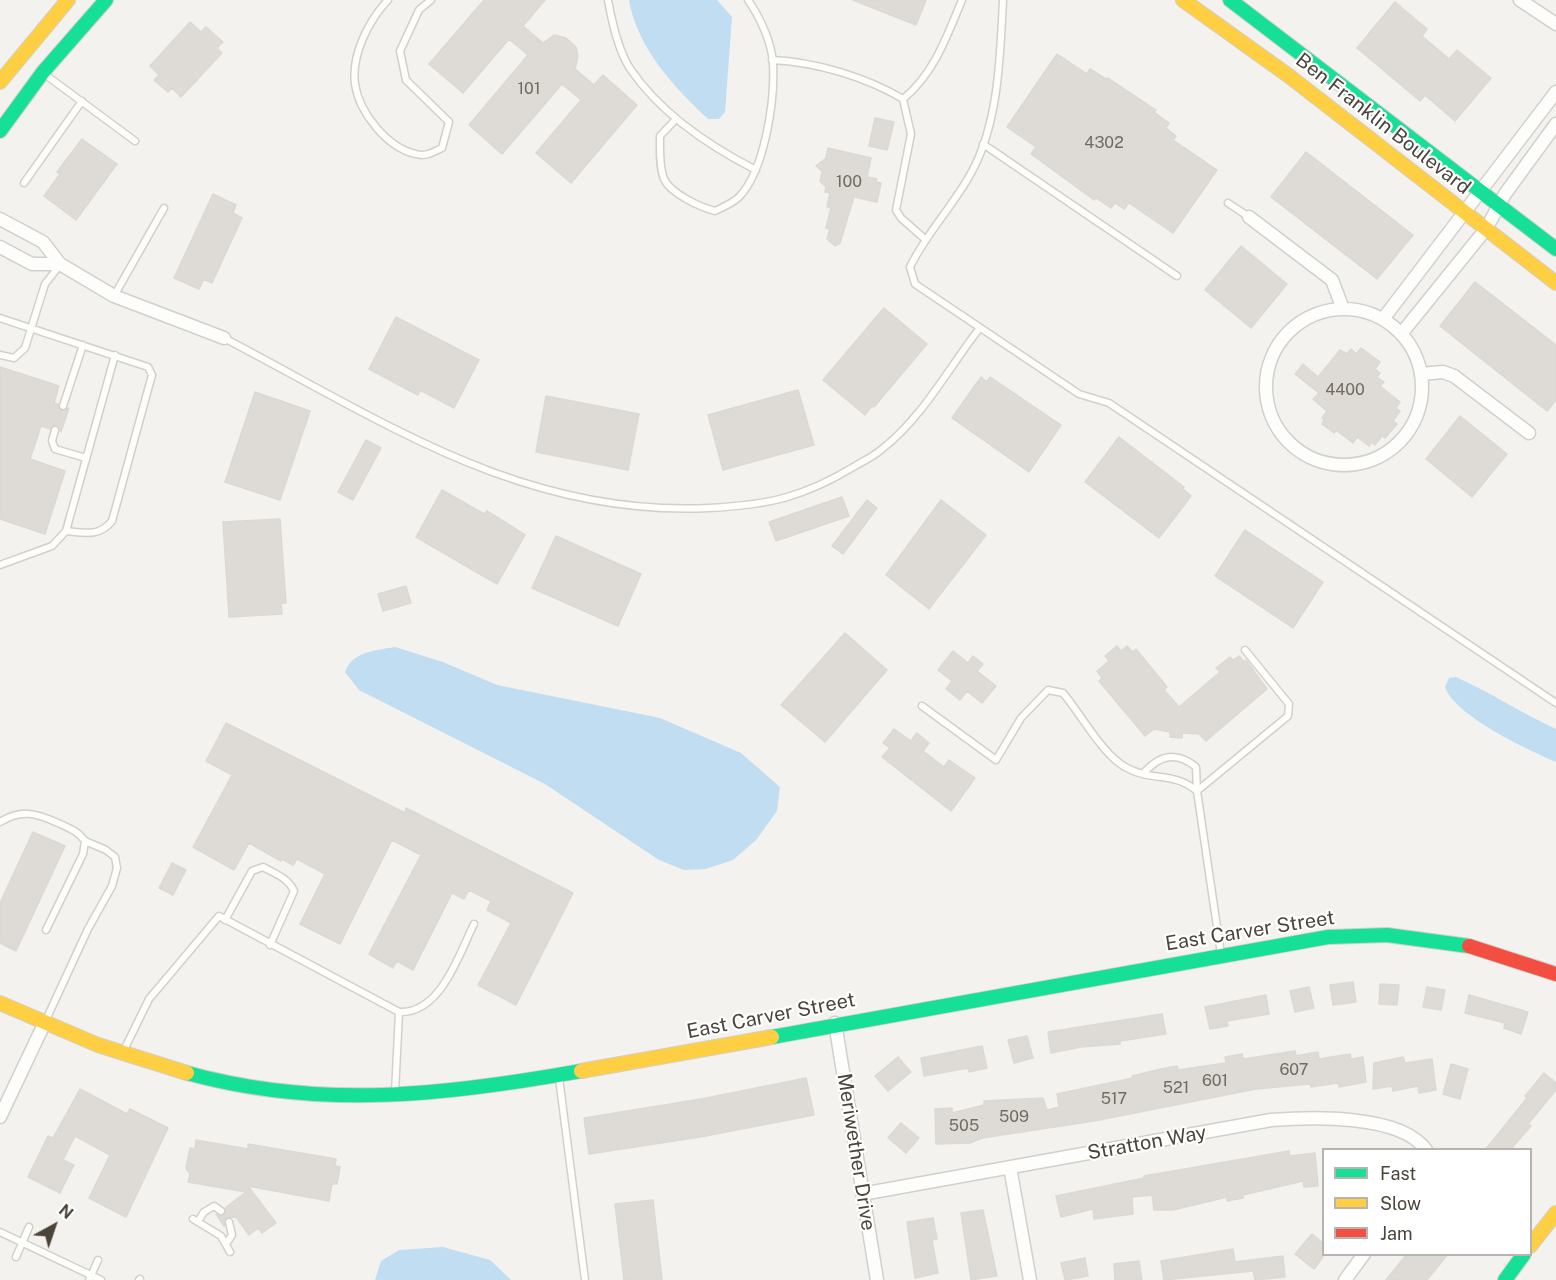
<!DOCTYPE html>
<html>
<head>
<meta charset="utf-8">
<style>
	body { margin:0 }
	#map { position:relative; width:1556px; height:1280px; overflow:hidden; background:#f4f2ee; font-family:"Public Sans",sans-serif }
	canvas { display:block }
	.legend { position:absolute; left:1322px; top:1148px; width:210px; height:108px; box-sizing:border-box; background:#fff; border:2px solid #b7b4b0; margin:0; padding:8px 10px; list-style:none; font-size:18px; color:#4b4439 }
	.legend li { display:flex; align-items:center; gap:12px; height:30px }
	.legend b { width:30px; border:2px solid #b7b4b0 }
	.north { position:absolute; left:24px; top:1196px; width:60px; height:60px; -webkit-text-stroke:4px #fff; paint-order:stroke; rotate:40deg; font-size:16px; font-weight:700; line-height:24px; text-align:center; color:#4b4439 }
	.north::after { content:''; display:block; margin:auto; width:21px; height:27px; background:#4b4439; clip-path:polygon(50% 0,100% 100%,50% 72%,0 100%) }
</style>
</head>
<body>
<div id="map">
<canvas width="1556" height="1280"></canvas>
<ul class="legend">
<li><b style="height:8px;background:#16e098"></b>Fast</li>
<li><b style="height:8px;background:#ffcf43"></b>Slow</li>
<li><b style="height:8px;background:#f24e42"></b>Jam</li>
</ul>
<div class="north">N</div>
</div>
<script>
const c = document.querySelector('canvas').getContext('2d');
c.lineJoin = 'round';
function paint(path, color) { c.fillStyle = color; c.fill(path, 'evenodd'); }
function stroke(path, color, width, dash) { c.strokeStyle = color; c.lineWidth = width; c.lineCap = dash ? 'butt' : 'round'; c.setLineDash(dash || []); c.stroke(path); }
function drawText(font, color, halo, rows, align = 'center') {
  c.font = font + ' "Public Sans",sans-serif'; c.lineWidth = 4.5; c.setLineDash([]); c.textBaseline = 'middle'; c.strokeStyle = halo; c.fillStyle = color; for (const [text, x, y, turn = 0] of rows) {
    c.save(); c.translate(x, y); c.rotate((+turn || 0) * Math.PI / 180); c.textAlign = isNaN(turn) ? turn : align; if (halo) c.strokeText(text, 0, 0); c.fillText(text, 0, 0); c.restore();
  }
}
paint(new Path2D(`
	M629 0H717L732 17 725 112 719 119H708C674 87 637 48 629 0Z
	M395 647 443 662 497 685 660 718 741 753 780 787 777 811 756 840 733 860 706 869 684 870 659 860 545 784 359 690 345 672C353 651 374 651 395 647Z
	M1456 677C1490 692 1521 713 1556 729V762C1528 750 1455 716 1445 687L1449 678Z
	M443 1247 490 1260 511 1280H375L381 1261 399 1250Z`), '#c0ddf1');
const building = new Path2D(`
	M484 0H545L523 26 543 43 554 35 566 38 576 47 578 56 575 69 594 85 603 75 637 105 571 183 536 153 581 100 562 84 502 154 469 125 528 55 509 39 463 93 429 64Z
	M853 0H926L916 25Z
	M1395 2 1427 29 1422 36 1449 59 1457 50 1491 78 1455 121 1425 95 1420 101 1357 48Z
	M190 22 201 32 206 27 223 42 217 48 222 53 181 97 172 88 168 92 154 80 159 75 150 66Z
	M1057 54 1087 74 1090 69 1106 79 1108 78 1156 110 1154 112 1169 123 1166 128 1176 136 1173 140 1217 170 1173 233 1129 203 1124 209 1115 203 1111 208 1096 198 1094 200 1031 154 1036 147 1007 127Z
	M875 118 894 122 887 150 869 146Z
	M82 139 117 164 76 220 44 196 60 174 57 172Z
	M828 148 871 158 867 177 877 179 876 182 881 183 877 202 854 197 840 243 835 246 827 239 830 229 826 228 831 207H827L830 193 825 192 826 187 820 181 822 171 816 166 826 158Z
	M1306 152 1413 235 1377 279 1271 197Z
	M213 194 236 205 233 213 242 218 212 283 204 279 199 289 174 278Z
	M1241 246 1287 284 1251 328 1205 290Z
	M1475 282 1556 345V400L1547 411 1440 326Z
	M884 308 927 344 874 407 872 406 865 415 823 380Z
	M396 317 479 360 454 408 420 390 418 395 369 369Z
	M1361 348 1380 362 1375 369 1380 373 1377 377 1384 382 1380 386 1400 402 1396 408 1400 411 1393 421 1397 424 1385 438 1382 436 1375 445 1372 442 1369 446 1357 437 1353 443 1336 430 1334 433 1322 424 1324 420 1322 418 1327 411 1313 399 1319 393 1295 374 1303 364 1318 377 1340 350 1347 354 1351 349 1356 354Z
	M0 367 59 386 54 403 58 404 62 411 69 408 61 432 57 425 50 429 41 426 30 459 65 471 45 534 0 519Z
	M981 377 987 382 990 377 1061 425 1029 472 952 418Z
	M798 390 814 445 723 470 708 415Z
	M255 392 310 411 280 500 225 482Z
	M546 396 639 414 628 470 536 452Z
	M1460 416 1507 454 1472 497 1426 459Z
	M1119 437 1184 487 1183 489 1191 496 1159 538 1085 482Z
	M366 440 381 448 353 500 338 492Z
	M442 490 484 514 487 511 525 535 497 584 416 537Z
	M842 497 849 516 776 541 769 522Z
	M867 500 877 508 843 554 832 546Z
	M941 500 986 535 929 609 886 575Z
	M280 519 286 603H281L282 614 229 617 223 522Z
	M1245 530 1323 582 1293 628 1215 576Z
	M556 536 641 574 618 626 532 588Z
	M406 586 411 603 383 611 378 594Z
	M845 633 887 670 825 742 781 705Z
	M1117 646 1121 651 1127 646 1133 652 1136 649 1167 687 1164 690 1179 707 1220 672 1216 668 1230 657 1233 660 1239 656 1244 662 1246 660 1267 689 1206 741 1199 734 1182 733V738L1170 737V732L1154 729 1145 736 1099 681 1102 678 1097 671 1109 661 1105 656Z
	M953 651 968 663 973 656 983 664 977 671 996 686 982 703 967 691 960 700 946 689 952 681 938 670Z
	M226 723 405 813 406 808 573 893 516 1005 478 985 511 923 487 910 491 901 469 890 464 899 452 893 413 970 397 961 393 968 369 954 421 855 392 840 340 944 300 924 325 874 297 859 293 865 282 859 281 861 249 843 234 870 193 847 232 775 206 761Z
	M894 729 911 741 917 733 929 743 923 751 944 767 949 760 975 778 951 811 882 757 890 748 883 743Z
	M33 832 65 846 16 951 0 943V903Z
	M172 863 186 870 173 895 159 888Z
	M1353 982 1356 1002 1333 1005 1330 985Z
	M1380 984 1399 985 1397 1005 1379 1004Z
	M1309 987 1314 1008 1295 1012 1290 991Z
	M1427 987 1445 990 1441 1010 1423 1007Z
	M1266 995 1269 1014 1227 1021 1228 1026 1210 1029 1205 1007Z
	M1469 995 1528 1012 1521 1034 1504 1028 1505 1023 1465 1013Z
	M1162 1014 1166 1034 1120 1041V1044L1081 1047 1051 1053 1048 1032Z
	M1027 1036 1033 1058 1014 1063 1008 1040Z
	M982 1046 987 1068 969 1072 968 1068 924 1076 921 1058Z
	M1295 1051 1296 1056 1318 1052 1319 1059 1350 1054 1351 1059 1363 1057 1366 1082 1339 1087 1338 1083 1311 1087 1310 1084 1256 1089 1094 1121 982 1138 970 1143 936 1144 935 1109 952 1108V1113L984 1105V1101L1043 1098 1047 1110 1059 1107 1057 1094 1133 1078 1132 1076 1161 1069 1177 1066 1178 1070 1226 1063 1225 1057 1242 1054 1243 1059Z
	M898 1057 911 1072 888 1091 875 1076Z
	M1403 1057 1405 1063 1432 1059 1436 1090 1419 1093 1418 1086 1393 1091 1392 1086 1373 1089 1374 1063Z
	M1451 1064 1468 1069 1460 1099 1443 1094Z
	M1544 1073 1556 1083V1090L1528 1124 1531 1126 1511 1149H1486L1527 1098 1525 1096Z
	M806 1078 814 1115 700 1137 589 1154 584 1118 701 1099Z
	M80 1089 127 1114 130 1109 168 1128 126 1217 89 1198 110 1155 75 1136 63 1160 74 1165 60 1193 28 1177 48 1136 53 1138Z
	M901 1123 919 1138 906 1153 888 1138Z
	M196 1140 248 1149V1144L336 1159 335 1166 340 1167 337 1184H332L329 1201 248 1186 276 1223 262 1233 258 1228 249 1235 236 1217 226 1218 224 1226 216 1214 224 1215 225 1208 246 1192 188 1182 190 1174 186 1168 190 1148 195 1149Z
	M1289 1151 1290 1156 1315 1153 1318 1186 1304 1187 1303 1181 1243 1195V1198L1227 1201V1197L1173 1210H1154L1152 1195 1132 1197 1133 1214 1094 1219 1093 1209 1061 1217 1056 1196 1144 1178V1176Z
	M653 1200 662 1280H624L615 1204Z
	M983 1210 997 1276 971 1280 961 1213Z
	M933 1218 937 1239 932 1240 938 1273 915 1278 907 1222Z
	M1312 1234 1323 1243V1257L1314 1269 1295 1254Z
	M1233 1249 1235 1262 1283 1256 1285 1277 1255 1280 1253 1271 1164 1280 1161 1261Z
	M1407 1254H1448L1427 1280H1386Z
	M1085 1258 1088 1276 1065 1280 1061 1263Z
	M1139 1261 1142 1280H1115L1114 1264Z`);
paint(building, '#dedbd6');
stroke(building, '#dcd9d4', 1.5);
const lane = new Path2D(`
	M388 0C369 20 351 55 355 84 359 112 387 148 416 154 426 157 433 152 442 148L449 122 406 80 400 51 419 10 431 0
	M608 0C612 22 618 51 631 70 662 115 709 146 756 170
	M1003 0C1000 57 999 124 970 175 952 207 926 234 910 267L915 284 1079 394 1109 403 1556 703
	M772 60C816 62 866 77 903 99 934 74 947 36 962 0
	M43 73 135 141
	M903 99 911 134 896 210 901 218 926 240
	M676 119 660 136C660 149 659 166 664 179 671 194 700 207 715 211 723 207 733 203 739 197 765 170 775 100 773 64 772 43 760 17 748 0
	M983 144 1177 276
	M24 183 82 101
	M1228 203 1249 217
	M114 296 164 208
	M0 318 148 367 152 375 112 521C99 537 85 533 66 531
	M224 338C383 421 522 517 709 508 769 505 804 497 855 466 864 461 874 456 882 449 922 418 948 369 979 329
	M0 355 14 358 25 348 45 284 60 265
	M63 406 83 345
	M55 430 52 441 55 449 86 458
	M0 565 52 546 66 531 115 355
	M922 706 996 760 1021 718 1048 690 1063 693C1081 714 1103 756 1127 768 1153 782 1173 771 1197 791
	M1143 774C1159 755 1176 751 1196 767L1197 791
	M0 822C21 809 36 813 58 823 69 828 78 831 85 841L83 854 46 930
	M225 920 252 871 263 867C276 874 288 878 294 891L270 945
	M1221 954 1197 791 1288 716 1289 704 1245 650
	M399 1012C441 1014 459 954 474 924
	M45 1022 88 929 112 886 117 868 115 857 106 850 85 841
	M124 1050 149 999 219 916 399 1012 395 1093
	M559 1078 585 1280
	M193 1219 221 1236 230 1252
	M198 1221 204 1212 214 1206 221 1211
	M0 1232 101 1280
	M226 1244 232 1235 229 1222
	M16 1257 29 1227
	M89 1280 98 1260
	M139 1280 140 1279`);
const street = new Path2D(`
	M1520 0 1556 24
	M1249 217 1332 280 1343 309
	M0 219 43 242 60 264 114 296 224 338
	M0 247 32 264H60
	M1266 387a78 78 0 1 1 156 0a78 78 0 1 1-156 0Z
	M1383 319 1556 92
	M1401 334 1486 229 1505 194 1556 124
	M1421 374 1443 372 1454 376 1529 433
	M835 1023 877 1280
	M0 1117 45 1022
	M1010 1167 1030 1280
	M862 1194 1271 1120C1311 1117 1401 1114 1426 1150
	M1345 1280 1364 1254`);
const fast = new Path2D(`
	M1230 0 1556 249
	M0 131 43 72 106 0
	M772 1037 1328 937 1387 935 1469 946
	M187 1073C321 1110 447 1095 581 1071
	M1505 1280 1524 1254`);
const slow = new Path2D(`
	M1183 0 1289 76 1556 283
	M0 82 68 0
	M0 1003 98 1045 187 1073
	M581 1071 772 1037
	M1530 1246 1556 1213`);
const jam = new Path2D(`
	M1469 946 1556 974`);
stroke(lane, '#d2d0cb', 9);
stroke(street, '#d2d0cb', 15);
stroke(fast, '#d3cfc5', 16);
stroke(slow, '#d3cfc5', 16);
stroke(jam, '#d3cfc5', 16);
stroke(lane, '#fdfdfc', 6);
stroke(street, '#fdfdfc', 12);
stroke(fast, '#16e098', 14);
stroke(slow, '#ffcf43', 14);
stroke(jam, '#f24e42', 14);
drawText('16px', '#706a61', null, [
	["101",529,89],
	["4302",1104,143],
	["100",849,182],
	["4400",1345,390],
	["607",1294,1070],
	["601",1215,1081],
	["521",1176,1088],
	["517",1114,1099],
	["509",1014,1117],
	["505",964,1126]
]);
drawText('20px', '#4b4439', '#fff', [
	["Ben Franklin Boulevard",1383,124,38],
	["East Carver Street",1250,931,-9],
	["East Carver Street",771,1016,-11],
	["Stratton Way",1147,1143,-10],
	["Meriwether Drive",856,1152,81]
]);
</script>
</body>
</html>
